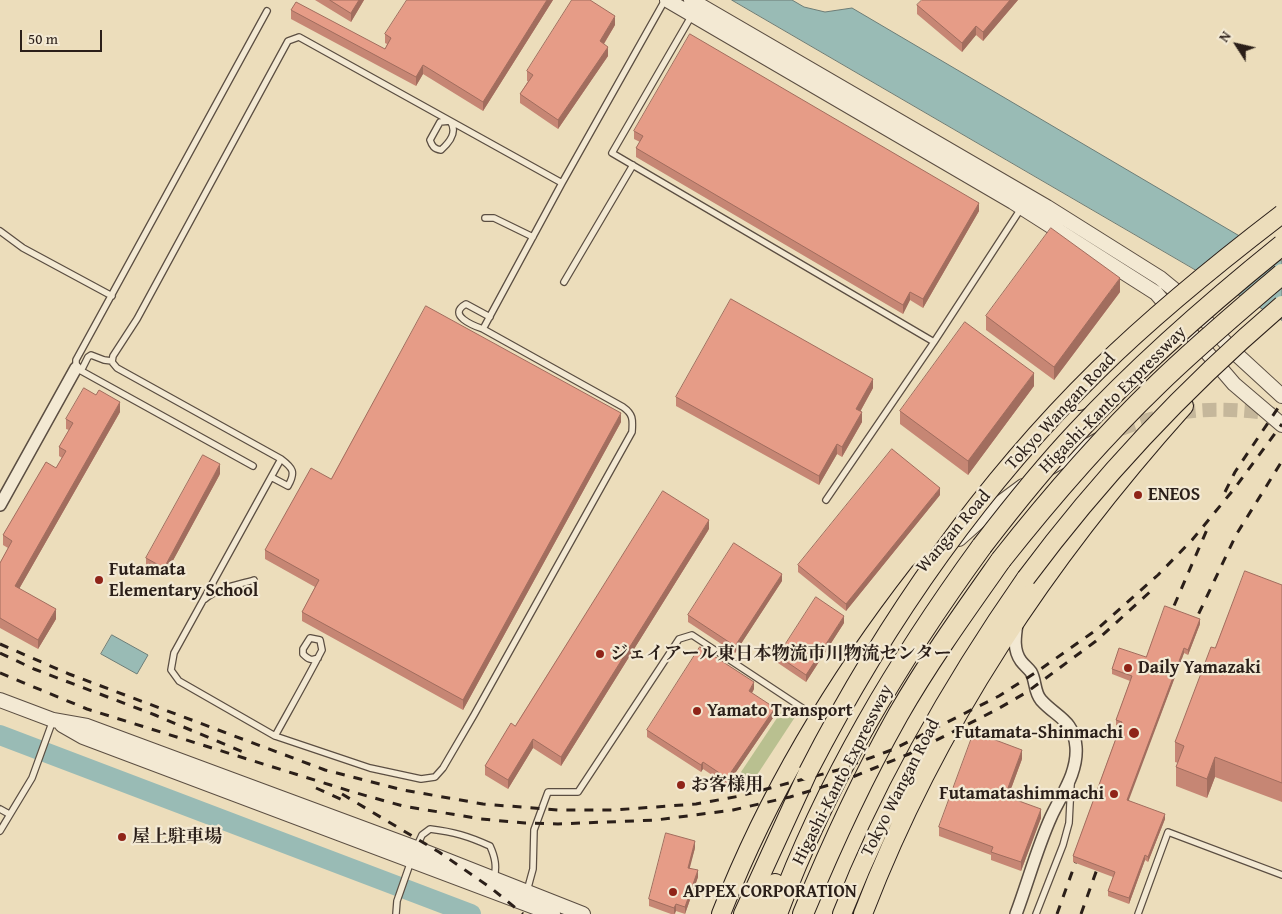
<!DOCTYPE html>
<html>
<head>
<meta charset="utf-8">
<style>
	body { margin:0 }
	#map { position:relative; width:1282px; height:914px; overflow:hidden; background:#ecddbb; font-family:"Gentium Book Plus",serif }
	canvas { display:block }
	.north { position:absolute; left:1212px; top:20px; width:50px; height:50px; -webkit-text-stroke:4px #f3e9d3; paint-order:stroke; rotate:305deg; font-size:14px; font-weight:700; line-height:20px; text-align:center; color:#2b1f19 }
	.north::after { content:''; display:block; margin:auto; width:18px; height:22px; background:#2b1f19; clip-path:polygon(50% 0,100% 100%,50% 72%,0 100%) }
	.scale { position:absolute; left:20px; top:30px; width:82px; height:22px; box-sizing:border-box; border:2px solid #2b1f19; border-top:0; padding-left:6px; font-size:15px; line-height:18px; white-space:nowrap; color:#2b1f19; -webkit-text-stroke:4px #f3e9d3; paint-order:stroke }
</style>
</head>
<body>
<div id="map">
<canvas width="1282" height="914"></canvas>
<div class="north">N</div>
<div class="scale">50 m</div>
</div>
<script>
const c = document.querySelector('canvas').getContext('2d');
c.lineJoin = 'round';
function paint(path, color) { c.fillStyle = color; c.fill(path, 'evenodd'); }
function stroke(path, color, width, dash) { c.strokeStyle = color; c.lineWidth = width; c.lineCap = dash ? 'butt' : 'round'; c.setLineDash(dash || []); c.stroke(path); }
function drawText(font, color, halo, rows, align = 'center') {
  c.font = font + ' "Gentium Book Plus","Noto Serif JP",serif'; c.lineWidth = 4.5; c.setLineDash([]); c.textBaseline = 'middle'; c.strokeStyle = halo; c.fillStyle = color; for (const [text, x, y, turn = 0] of rows) {
    c.save(); c.translate(x, y); c.rotate((+turn || 0) * Math.PI / 180); c.textAlign = isNaN(turn) ? turn : align; if (halo) c.strokeText(text, 0, 0); c.fillText(text, 0, 0); c.restore();
  }
}
paint(new Path2D(`
	M785 706 797 714 755 778 733 784Z`), '#b9c090');
const water = new Path2D(`
	M732 0H792L804 7 825 12 852 8 1282 261V320Z
	M112 635 148 655 137 674 101 654Z`);
paint(water, '#99bbb5');
stroke(water, '#6d7d77', 1);
stroke(new Path2D(`
	M0 735 471 914`), '#99bbb5', 20);
stroke(new Path2D(`
	M1121 429C1175 408 1217 406 1274 414`), '#c5b79b', 14, [14, 7]);
const service = new Path2D(`
	M692 15 612 153 934 342 1022 207
	M450 121C458 132 450 142 441 150 434 149 432 146 430 140L440 122Z
	M485 218H494L533 237
	M0 231 23 248 112 296
	M564 282 633 165
	M490 317 466 304C446 315 474 326 483 329L623 407C633 414 633 419 632 432L474 715 443 768 435 777 421 779 370 768 275 736 179 681 171 670 174 653 281 459 117 368 112 362 113 356 137 319 288 41 299 37 562 183
	M483 329 562 183 665 0
	M81 371 88 357 91 355 104 360 112 361
	M253 466 76 368V360L267 11
	M271 477 288 486C296 472 293 468 281 459
	M826 500 934 342
	M205 599C217 588 238 585 254 580
	M275 736C291 707 307 679 322 650L320 640 310 638 303 649V654C308 659 311 661 318 658
	M0 809 9 814
	M0 831 32 778 53 720
	M416 848 422 835 430 829C454 832 468 836 490 846 495 857 497 866 494 879
	M527 891 533 869 534 830 548 792H578L679 639 692 635 816 717
	M396 914 397 901 411 861
	M1036 914 1063 845 1069 823 1071 784
	M1138 914 1168 832 1282 875`);
const minor = new Path2D(`
	M0 505 76 368
	M1016 914C1028 882 1037 848 1051 817 1061 795 1078 773 1076 747 1074 720 1056 717 1041 700 1034 692 1036 681 1031 672 1028 668 1024 665 1021 661 1013 650 1015 637 1017 624`);
const tertiary = new Path2D(`
	M667 0 1013 202 1156 293 1234 384 1282 425
	M691 0 1047 207 1160 278 1188 301 1234 352 1282 396
	M1051 467 1098 440
	M959 539 996 506 1023 486
	M0 700 53 720 87 726 416 848 583 914
	M62 725 83 737 553 914`);
const trunk = new Path2D(`
	M1079 401 1208 283 1282 225
	M721 914C769 791 839 676 920 572
	M743 914 808 772
	M842 914C889 794 952 684 1026 578
	M863 914C936 723 1048 558 1184 406`);
const motorway = new Path2D(`
	M762 914 775 884
	M777 914C826 781 899 660 982 546
	M803 914C831 846 862 779 898 715 929 661 965 611 1001 560`);
stroke(service, '#5b4e42', 8);
stroke(minor, '#5b4e42', 14);
stroke(tertiary, '#5b4e42', 16);
stroke(trunk, '#2b1f19', 20);
stroke(motorway, '#2b1f19', 22);
stroke(service, '#f3e9d3', 5.5);
stroke(minor, '#f3e9d3', 11);
stroke(tertiary, '#f3e9d3', 14);
stroke(trunk, '#ecddbb', 18);
stroke(motorway, '#ecddbb', 20);
stroke(new Path2D(`
	M1225 492 1235 472 1282 402
	M1167 622 1209 525
	M1191 630 1236 535 1282 461
	M0 644 69 674 325 770 403 790 483 804 558 810H614L696 804 740 796 838 770 894 749 999 696 1038 671 1096 630 1158 575 1192 540 1234 489 1282 424
	M0 653 34 669 155 715 243 752
	M0 673 87 709 353 792 403 806 481 819 525 823 558 824 656 820 733 810 790 797 845 780 909 754 996 710 1027 692 1096 641 1152 590
	M316 788 347 802
	M342 794 439 852 491 888 523 914
	M1057 914 1080 850
	M1081 914 1101 858`), '#2b1f19', 3, [9, 9]);
const trunkBridge = new Path2D(`
	M1026 578C1101 477 1186 387 1282 305
	M808 772C884 624 979 487 1098 370 1155 314 1218 263 1282 214`);
const motorwayBridge = new Path2D(`
	M982 546C1012 507 1043 468 1077 432 1140 364 1210 303 1282 245
	M1001 560C1050 498 1101 439 1157 385 1197 346 1240 310 1282 274`);
stroke(trunkBridge, '#2b1f19', 20, []);
stroke(motorwayBridge, '#2b1f19', 22, []);
stroke(trunkBridge, '#ecddbb', 18);
stroke(motorwayBridge, '#ecddbb', 20);
paint(new Path2D(`
	M315 0H364L351 22Z
	M553 0 483 111 423 74 416 86 291 19V10L385 49 387 44 385 43V34Z
	M1018 0 983 41 976 35 962 52 917 14V5Z
	M615 25 604 44 608 56 558 129 520 103V94L528 81H527V71Z
	M634 131 979 211 923 308 910 300 903 314 636 157V148L640 142 634 139Z
	M1120 292 1054 380 986 330V316Z
	M1034 386 968 475 900 424V411Z
	M873 388 860 412 862 422 842 457 837 454 819 485 676 406V397Z
	M120 412 19 589 56 619 38 649 0 628V563L8 548 3 545V535L56 468 62 458 59 456V447L69 430 66 429V419Z
	M621 422 463 710 302 621V612L315 587 265 559V550L331 479Z
	M220 474 164 577 146 568V558Z
	M940 495 846 611 798 572V565Z
	M709 529 561 766 533 748 508 789 485 775V766L515 726Z
	M782 581 735 653 688 622V615Z
	M1282 585V802L1215 777 1207 798 1176 786V767L1178 763 1175 762V742L1215 648Z
	M844 623 806 682 778 663V656Z
	M1200 624 1188 655 1184 653 1128 800 1165 819 1148 862 1145 860 1129 904 1108 896V891L1113 877 1073 862V856L1120 727 1116 725V720L1130 681 1112 674V669L1146 657Z
	M754 689 752 693 775 715 727 785 703 769 701 772 647 737V730Z
	M1022 759 1008 797 1041 818 1021 871 991 860V855L939 836V827Z
	M695 848 689 868 698 877 685 914 676 911 675 914H671L649 906V899Z`), '#c68674');
paint(new Path2D(`
	M359 0H364L351 22V13Z
	M547 0H553L483 111V102Z
	M1010 0H1018L983 41V32Z
	M615 16V25L600 50V41Z
	M976 26V35L962 52V43Z
	M608 47V56L558 129V120Z
	M423 65V74L416 86V77Z
	M979 203V211L923 308V299Z
	M1120 278V292L1054 380V367Z
	M910 292V300L903 314V305Z
	M1034 373V386L968 475V461Z
	M873 379V388L856 419V409Z
	M120 402V412L15 596V586Z
	M862 412V422L842 457V447Z
	M621 413V422L463 710V700Z
	M837 444V454L819 485V476Z
	M220 464V474L164 577V568Z
	M940 488V495L846 611V604Z
	M709 520V529L561 766V757Z
	M782 574V581L735 653V646Z
	M56 609V619L38 649V640Z
	M844 616V623L806 682V675Z
	M1200 619V624L1188 655V650Z
	M1184 648V653L1127 805V800Z
	M754 682V689L749 698V691Z
	M775 708V715L727 785V778Z
	M533 739V748L508 789V780Z
	M1022 750V759L1005 805V796Z
	M1215 757V777L1207 798V779Z
	M703 762V769L701 772V765Z
	M1041 809V818L1021 871V862Z
	M1165 814V819L1148 862V857Z
	M695 841V848L688 875V868Z
	M1145 855V860L1129 904V898Z
	M698 870V877L685 914V907Z
	M676 904V911L674 914V908Z`), '#a16d5e');
const building = new Path2D(`
	M330 0H359L351 13Z
	M407 0H547L483 102 423 65 416 77 291 10 296 2 385 49 391 38 385 34Z
	M572 0H590L615 16 600 41 608 47 558 120 520 94 533 75 527 71Z
	M922 0H1010L983 32 976 26 962 43 917 5Z
	M690 34 979 203 923 299 910 292 903 305 636 148 643 136 634 131Z
	M1051 228 1120 278 1054 367 986 316Z
	M731 299 873 379 856 409 862 412 842 447 837 444 819 476 676 397Z
	M426 306 621 413 463 700 302 612 319 580 265 550 311 468 331 479Z
	M965 322 1034 373 968 461 900 411Z
	M84 388 96 395 99 390 120 402 15 586 56 609 38 640 0 618V563L12 541 3 535 46 462 56 468 66 451 59 447 73 423 66 419Z
	M892 449 940 488 846 604 798 565Z
	M203 455 220 464 164 568 146 558Z
	M663 491 709 520 561 757 533 739 508 780 485 766 511 723 515 726Z
	M734 543 782 574 735 646 688 615Z
	M1245 571 1282 585V783L1215 757 1207 779 1176 767 1184 746 1175 742 1211 647 1215 648Z
	M816 597 844 616 806 675 778 656Z
	M1165 606 1200 619 1188 650 1184 648 1127 800 1165 814 1148 857 1145 855 1129 898 1108 891 1115 872 1073 856 1122 722 1116 720 1132 676 1112 669 1119 648 1146 657Z
	M700 647 754 682 749 691 775 708 727 778 703 762 701 765 647 730Z
	M974 732 1022 750 1005 796 1041 809 1021 862 991 852 993 847 939 827Z
	M666 833 695 841 688 868 698 870 685 907 676 904 674 908 649 899Z`);
paint(building, '#e69c87');
stroke(building, '#a16d5e', 1);
for (const [x, y, r, color] of [
	[1138,495,5,"#8f2418"],
	[99,580,5,"#8f2418"],
	[600,654,5,"#8f2418"],
	[1128,668,5,"#8f2418"],
	[697,711,5,"#8f2418"],
	[1134,733,6,"#8f2418"],
	[681,785,5,"#8f2418"],
	[1114,794,5,"#8f2418"],
	[122,837,5,"#8f2418"],
	[673,892,5,"#8f2418"]
]) { const dot = new Path2D(); dot.arc(x, y, r, 0, 2 * Math.PI); c.fillStyle = color; c.fill(dot); stroke(dot, '#f3e9d3', 2); }
drawText('18px', '#2b1f19', '#f3e9d3', [
	["Higashi-Kanto Expressway",1113,400,-45],
	["Tokyo Wangan Road",1061,412,-47],
	["Wangan Road",954,532,-49],
	["Higashi-Kanto Expressway",843,775,-63],
	["Tokyo Wangan Road",901,788,-63]
]);
drawText('bold 18px', '#2b1f19', '#f3e9d3', [
	["ENEOS",1148,495],
	["Futamata",109,570],
	["Elementary School",109,591],
	["ジェイアール東日本物流市川物流センター",610,654],
	["Daily Yamazaki",1138,668],
	["Yamato Transport",707,711],
	["Futamata-Shinmachi",1123,733,"right"],
	["お客様用",691,785],
	["Futamatashimmachi",1104,794,"right"],
	["屋上駐車場",132,837],
	["APPEX CORPORATION",683,892]
], 'left');
</script>
</body>
</html>
